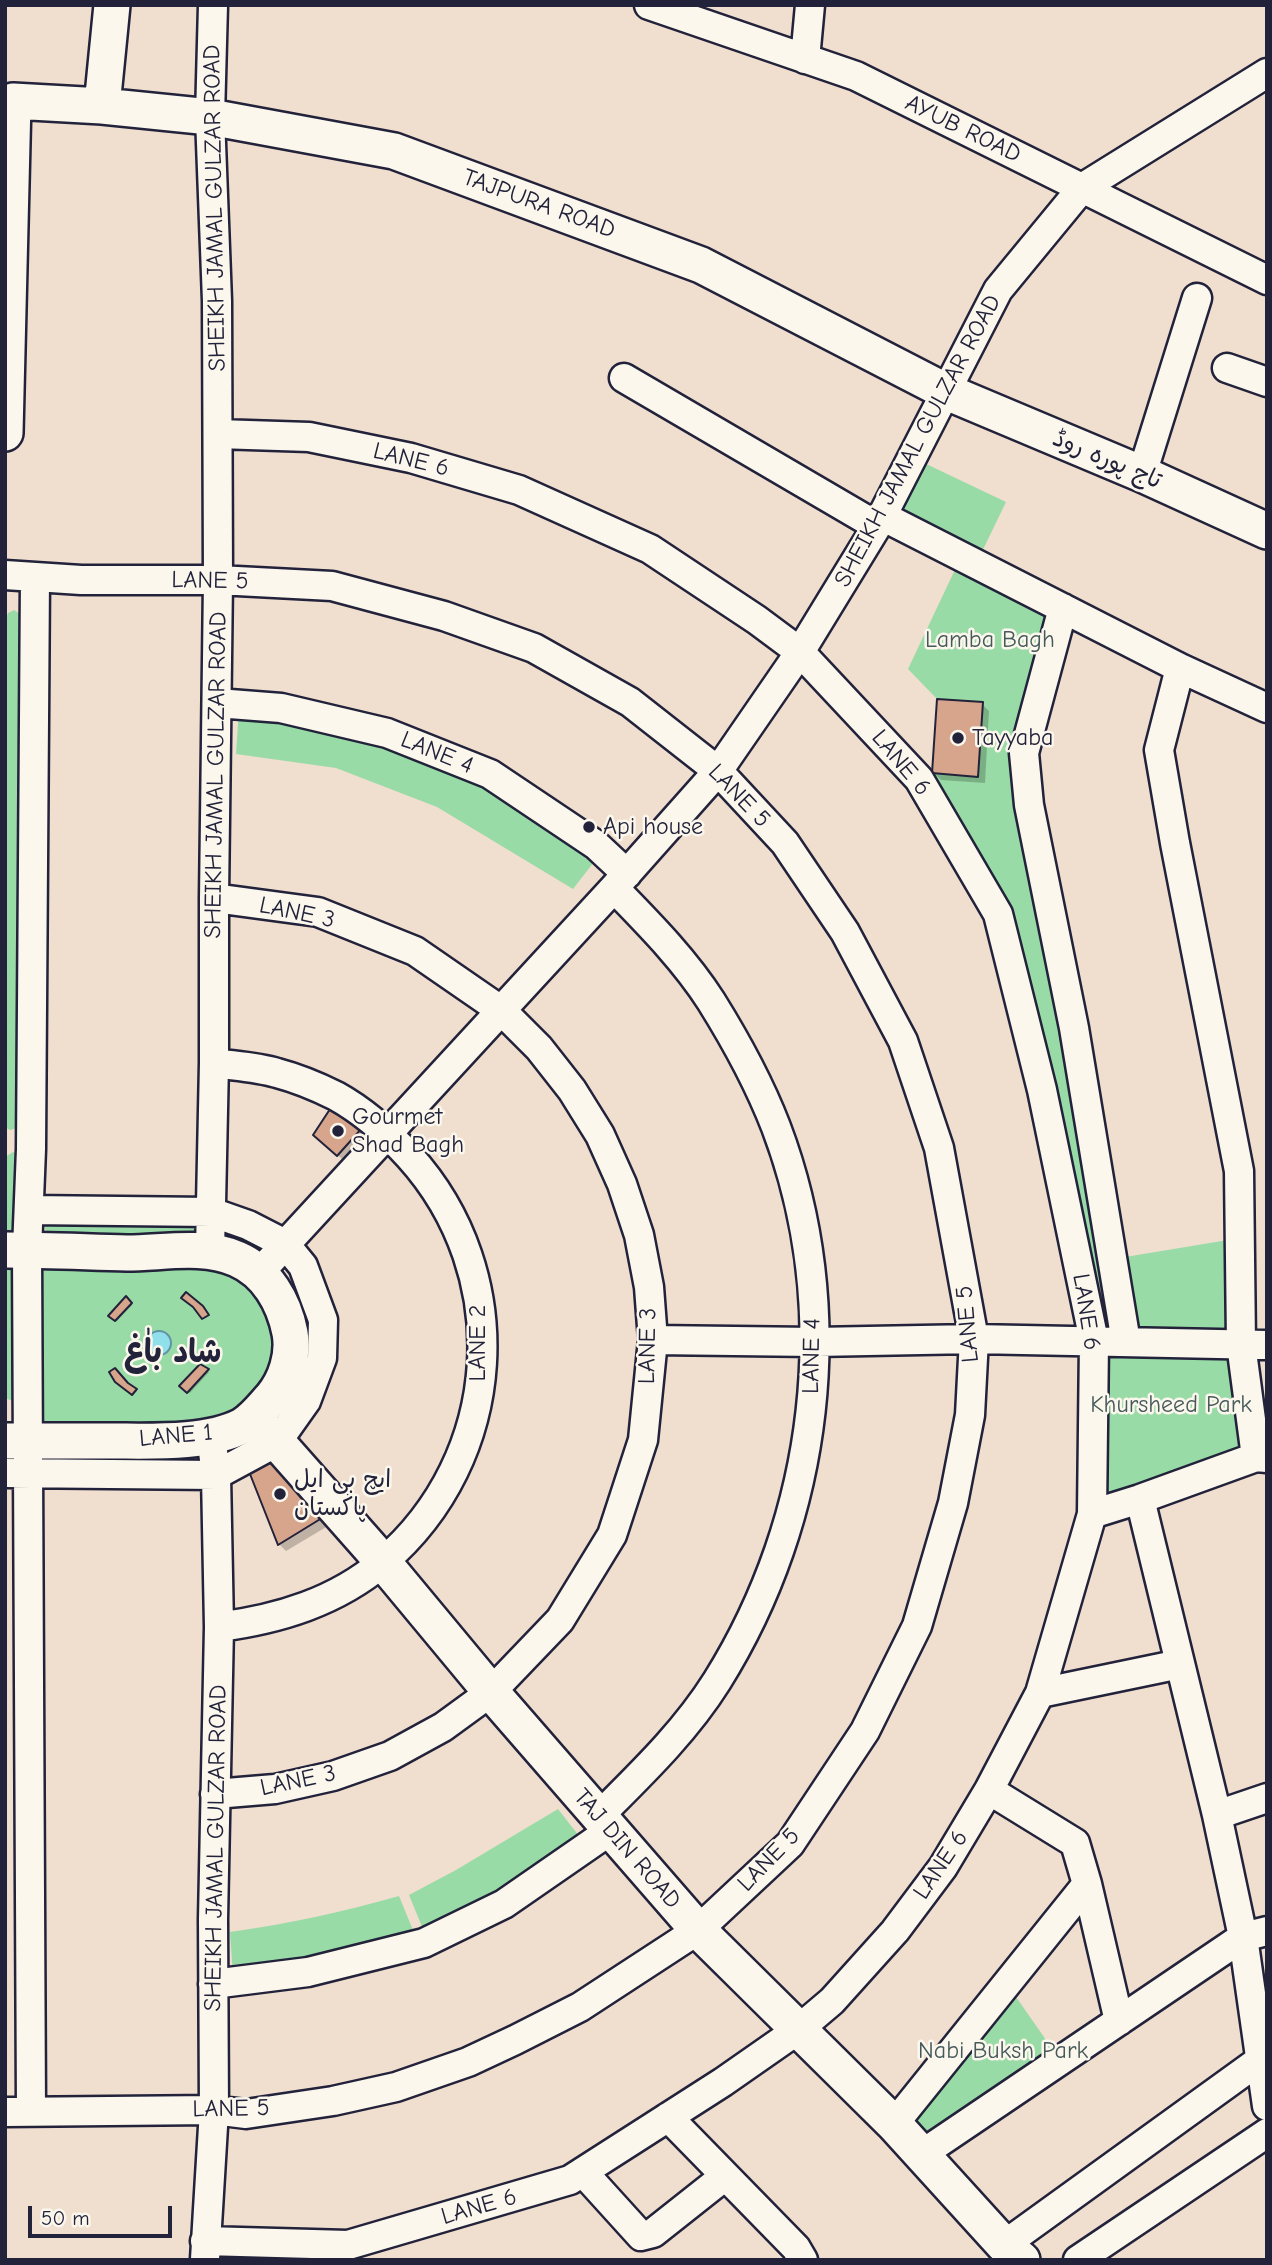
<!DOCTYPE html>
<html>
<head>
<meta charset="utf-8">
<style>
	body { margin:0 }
	#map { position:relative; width:1272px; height:2265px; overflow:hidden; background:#f0decf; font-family:"Comic Neue",sans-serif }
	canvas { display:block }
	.frame { position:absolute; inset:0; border:7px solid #22223b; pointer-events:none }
	.scale { position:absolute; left:28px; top:2206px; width:144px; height:32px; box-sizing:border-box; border:4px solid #22223b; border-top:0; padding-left:9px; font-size:21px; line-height:24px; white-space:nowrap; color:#22223b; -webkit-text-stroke:5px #fbf7ec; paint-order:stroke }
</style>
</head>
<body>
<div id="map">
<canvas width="1272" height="2265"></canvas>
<div class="frame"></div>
<div class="scale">50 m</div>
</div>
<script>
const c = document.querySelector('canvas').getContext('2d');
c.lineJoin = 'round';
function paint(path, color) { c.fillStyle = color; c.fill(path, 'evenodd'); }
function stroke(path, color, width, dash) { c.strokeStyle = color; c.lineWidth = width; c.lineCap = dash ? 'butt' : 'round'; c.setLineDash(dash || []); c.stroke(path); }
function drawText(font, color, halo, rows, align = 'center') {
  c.font = font + ' "Comic Neue","Playpen Sans Arabic",sans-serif'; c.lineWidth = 5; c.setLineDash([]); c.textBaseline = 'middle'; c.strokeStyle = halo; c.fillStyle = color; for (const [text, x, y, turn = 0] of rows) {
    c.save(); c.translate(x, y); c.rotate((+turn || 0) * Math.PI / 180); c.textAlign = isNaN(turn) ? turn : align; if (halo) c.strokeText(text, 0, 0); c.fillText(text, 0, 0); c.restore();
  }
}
paint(new Path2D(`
	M922 462 1006 502 976 564 1063 608 1024 753 1113 1259 1240 1238 1256 1457 1092 1514 1094 1341 998 914 919 779 932 773 978 777 937 699 908 669 961 557 893 522Z
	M14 610 22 615 18 1125 14 1129 10 1130 5 1127 6 619 8 613Z
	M239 708 365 733 484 776 597 858 573 889 437 807 336 768 236 754Z
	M13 1152 18 1155 22 1236 5 1234V1157Z
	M46 1223 196 1225 199 1227 197 1239 48 1233 45 1229Z
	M32 1257 195 1260 237 1272 274 1318 276 1369 232 1423 34 1428Z
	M16 1263 18 1400 13 1401 5 1398 7 1267Z
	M558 1809 583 1841 499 1901 425 1934 409 1895 456 1870Z
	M399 1896 417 1940 233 1976 230 1932C288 1924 343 1912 399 1896Z
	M1007 1984 1060 2060 922 2154 894 2124Z`), '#99dba6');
const water = new Path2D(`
	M147 1343a12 12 0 1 1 24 0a12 12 0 1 1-24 0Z`);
paint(water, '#8fe0eb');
stroke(water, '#6394a5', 2);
paint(new Path2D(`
	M982 704 989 711 985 783 941 780 934 773Z
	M334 1106 366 1133 342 1159 320 1139Z
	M126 1299 132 1305 117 1321 110 1316Z
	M201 1366 209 1372 190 1393 182 1386Z
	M275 1459 328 1526 286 1551 279 1544Z`), '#0003');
const building = new Path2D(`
	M937 699 983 702 978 777 932 773Z
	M334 1103 363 1127 337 1156 313 1135Z
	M186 1292 203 1306 209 1315 202 1319 193 1307 181 1298Z
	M126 1296 132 1303 115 1321 108 1316Z
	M200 1364 209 1369 187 1393 179 1386Z
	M115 1368 128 1383 137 1389 132 1395 115 1382 109 1372Z
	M275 1457 322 1518 278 1545 248 1469Z`);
paint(building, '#d7a58b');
stroke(building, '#22223b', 2);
const minor = new Path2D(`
	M649 5 856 76 1267 280
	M805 59 810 5
	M1227 368 1267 382
	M624 378 877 526
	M1142 474 1197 298
	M882 516 1180 668 1267 708
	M5 575 81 580H218L332 586 444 616 534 648 630 702 718 771 785 843 845 932 903 1041 939 1148 974 1339 970 1415 953 1503 917 1626 865 1731 790 1844 698 1930 580 2007 515 2040 468 2062 396 2087 333 2101 246 2114 214 2110 5 2112
	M1063 608 1024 753 1029 805 1074 1028 1126 1342
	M1180 668 1159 750 1175 843 1239 1171 1241 1344 1256 1457 1267 1458
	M217 703 281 708 387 733 490 774 596 845 627 874
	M214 898 318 912 415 951 502 1011 539 1048 572 1090 600 1135 622 1184 639 1235 649 1287 653 1340 643 1440 612 1535 560 1620 491 1692 443 1727 390 1756 333 1776 275 1789 215 1794
	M214 1063C235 1066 257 1067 277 1073 296 1078 318 1087 336 1096 363 1111 388 1133 409 1156 516 1274 505 1458 383 1562 336 1602 279 1619 219 1627
	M210 1251 214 1063V898L218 580 217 301 210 117 213 5
	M259 1273 614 888 718 771 800 652 877 526 998 290 1082 188 1267 73
	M653 1340 815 1342 974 1339 1267 1345
	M5 1473 216 1475 277 1442 306 1401 322 1358 323 1320 303 1266 285 1244 248 1225 211 1212 29 1210
	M1140 1499 1256 1457
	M1092 1514 1140 1499 1217 1815 1243 1937 1267 2106
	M1040 1693 1180 1664
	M989 1790 1075 1843 1087 1884 1119 2021
	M1217 1815 1267 1798
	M599 1816C641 1774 685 1732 717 1681 819 1518 845 1309 776 1127 759 1083 736 1041 711 1001 684 959 648 923 614 888
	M213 1984 308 1972 424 1943 504 1904 611 1830
	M31 2111 27 1250 31 1149 35 577
	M668 2117 796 2248 803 2260
	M894 2124 1087 1884
	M922 2154 1243 1937 1267 1931
	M583 2172 641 2236 653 2233 725 2176
	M205 2241 348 2245 570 2180 723 2082 799 2029 832 2001 895 1931 943 1867 989 1790 1040 1693 1092 1514 1094 1341 1042 1090 998 914 919 779 800 652 757 620 650 549 519 490 411 458 309 437 218 434
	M1004 2245 1260 2060 1267 2058
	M205 2259 214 2110 213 1919 219 1627 216 1475 211 1436
	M1078 2260 1267 2133`);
const major = new Path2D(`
	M102 106 112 5
	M5 433 13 101 102 106 210 117 394 151 701 265 947 392 1142 474 1267 531
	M5 1250C46 1250 86 1252 127 1253 163 1253 203 1244 237 1259 267 1272 284 1302 290 1333 294 1355 286 1380 272 1397 262 1408 254 1419 242 1426 207 1444 150 1441 111 1441 76 1441 41 1441 5 1441
	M253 1418 277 1442 383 1562 491 1692 698 1930 894 2124 1004 2245 1022 2260`);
stroke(minor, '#22223b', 33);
stroke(major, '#22223b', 40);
stroke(minor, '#fbf7ec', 28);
stroke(major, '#fbf7ec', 35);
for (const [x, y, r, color] of [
	[958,738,7,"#22223b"],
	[589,827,7,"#22223b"],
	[338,1131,7,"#22223b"],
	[280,1494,7,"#22223b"]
]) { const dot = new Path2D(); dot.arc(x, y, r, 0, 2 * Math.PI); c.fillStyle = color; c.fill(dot); stroke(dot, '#fbf7ec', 2.5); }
drawText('24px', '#22223b', '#fbf7ec', [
	["AYUB ROAD",963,129,26],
	["TAJPURA ROAD",539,204,20],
	["SHEIKH JAMAL GULZAR ROAD",215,208,-91],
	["SHEIKH JAMAL GULZAR ROAD",918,441,-62],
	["LANE 6",411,460,14],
	["تاج پورہ روڈ",1107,460,23],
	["LANE 5",210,581,1],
	["LANE 4",437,753,22],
	["LANE 6",901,763,50],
	["SHEIKH JAMAL GULZAR ROAD",216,775,-89],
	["LANE 5",739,796,46],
	["LANE 3",297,913,12],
	["LANE 6",1086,1312,81],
	["LANE 5",968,1324,-95],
	["LANE 2",478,1343,-90],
	["LANE 3",648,1346,-89],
	["LANE 4",812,1356,-89],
	["LANE 1",176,1436,-5],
	["LANE 3",298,1781,-12],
	["SHEIKH JAMAL GULZAR ROAD",216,1848,-89],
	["TAJ DIN ROAD",627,1849,49],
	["LANE 5",769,1860,-46],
	["LANE 6",941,1865,-56],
	["LANE 5",231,2109,-1],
	["LANE 6",479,2207,-16]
]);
drawText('24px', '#465a5b', '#fbf7ec', [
	["Lamba Bagh",990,640],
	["Khursheed Park",1171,1405],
	["Nabi Buksh Park",1003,2051]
]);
drawText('24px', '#22223b', '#fbf7ec', [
	["Tayyaba",972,738],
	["Api house",603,827],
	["Gourmet",352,1117],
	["Shad Bagh",352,1145],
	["ایچ بی ایل",294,1480],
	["پاکستان",294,1508]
], 'left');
drawText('bold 32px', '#22223b', '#fbf7ec', [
	["شاد باٰغ",173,1353]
]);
</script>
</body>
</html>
